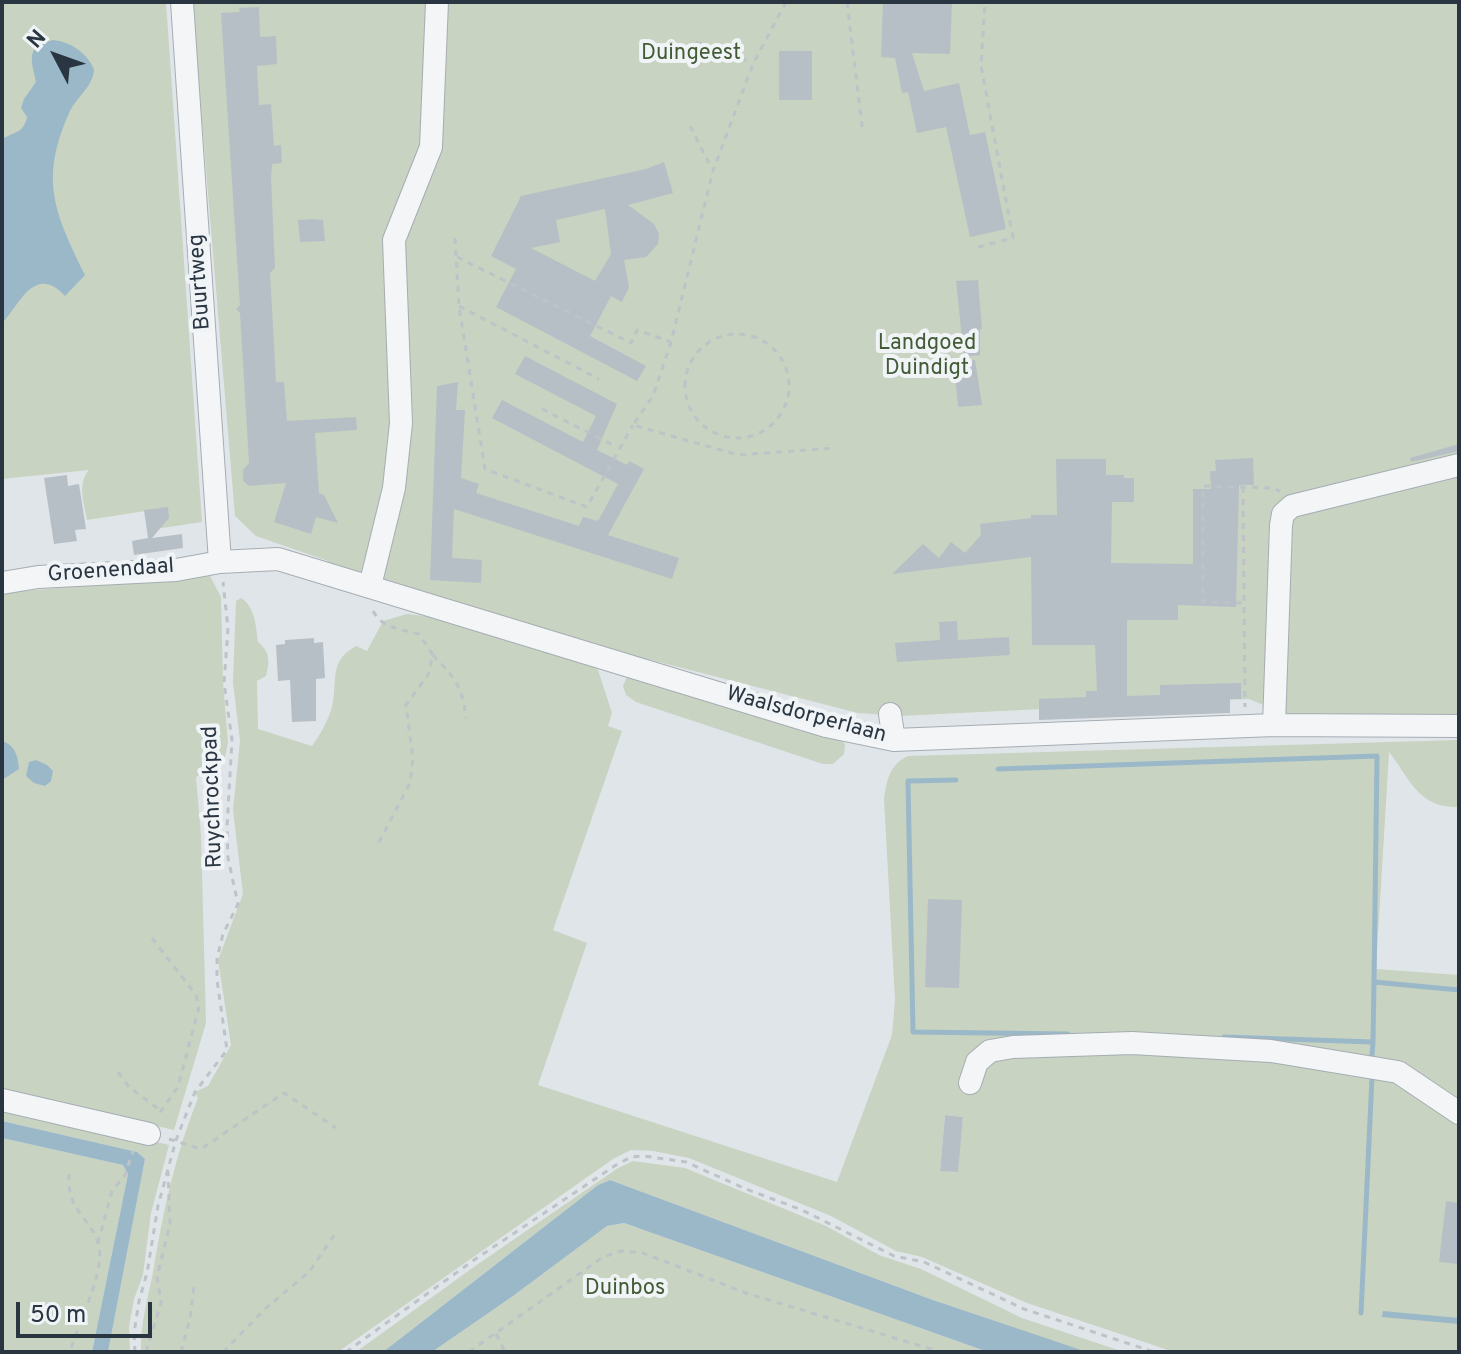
<!DOCTYPE html>
<html>
<head>
<meta charset="utf-8">
<style>
	body { margin:0 }
	#map { position:relative; width:1461px; height:1354px; overflow:hidden; background:#e0e5e9; font-family:Overpass,sans-serif }
	canvas { display:block }
	.frame { position:absolute; inset:0; border:4px solid #293541; pointer-events:none }
	.north { position:absolute; left:16px; top:16px; width:80px; height:80px; -webkit-text-stroke:6px #f0f4f7; paint-order:stroke; rotate:311deg; font-size:22px; font-weight:700; line-height:32px; text-align:center; color:#293541 }
	.north::after { content:''; display:block; margin:auto; width:28px; height:36px; background:#293541; clip-path:polygon(50% 0,100% 100%,50% 72%,0 100%) }
	.scale { position:absolute; left:16px; top:1302px; width:136px; height:36px; box-sizing:border-box; border:4px solid #293541; border-top:0; padding-left:10px; font-size:24px; line-height:28px; white-space:nowrap; color:#293541; -webkit-text-stroke:6px #f0f4f7; paint-order:stroke }
</style>
</head>
<body>
<div id="map">
<canvas width="1461" height="1354"></canvas>
<div class="frame"></div>
<div class="north">N</div>
<div class="scale">50 m</div>
</div>
<script>
const c = document.querySelector('canvas').getContext('2d');
c.lineJoin = 'round';
function paint(path, color) { c.fillStyle = color; c.fill(path, 'evenodd'); }
function stroke(path, color, width, dash) { c.strokeStyle = color; c.lineWidth = width; c.lineCap = dash ? 'butt' : 'round'; c.setLineDash(dash || []); c.stroke(path); }
function drawText(font, color, halo, rows, align = 'center') {
  c.font = font + ' Overpass,sans-serif'; c.lineWidth = 8; c.setLineDash([]); c.textBaseline = 'middle'; c.strokeStyle = halo; c.fillStyle = color; for (const [text, x, y, turn = 0] of rows) {
    c.save(); c.translate(x, y); c.rotate((+turn || 0) * Math.PI / 180); c.textAlign = isNaN(turn) ? turn : align; if (halo) c.strokeText(text, 0, 0); c.fillText(text, 0, 0); c.restore();
  }
}
paint(new Path2D(`
	M2 2H166L202 522 155 529 152 510 87 520C84 503 77 483 89 470L2 479Z
	M192 2H1459V719L1287 715 1249 699 899 716 858 713 647 659 645 661 384 585 377 576 359 571 354 576 326 569 328 561 256 536 235 516Z
	M209 574 221 597 223 682 228 742 224 763 196 777 201 835 206 1023 174 1130 2 1090V593Z
	M241 598C255 607 256 626 258 642 270 652 270 661 266 676L257 681 258 729 312 746C320 735 328 721 332 707 338 682 328 661 356 646L367 651 383 621 407 614 433 617 593 666 598 670 612 713 608 726 622 731 553 930 587 943 538 1085 837 1182 892 1035 895 1000 884 799C887 780 889 765 908 756L1459 740V807C1417 808 1410 778 1389 752L1376 969 1459 975V1352H1174L1027 1303 922 1257 896 1251 831 1216 689 1158 653 1151 631 1150 613 1159 338 1352H141C140 1324 148 1299 153 1272 163 1212 175 1155 198 1098L195 1092 208 1086 231 1045 218 960 243 894 233 810 240 741 233 682 236 601ZM945 1115 963 1117 957 1172 940 1170Z
	M638 676 839 738 845 744 844 754 833 764H823L636 702 626 695 623 686 627 677Z
	M2 1105 169 1145 151 1213 143 1275 134 1299 129 1327 130 1352H108L145 1159 137 1152 2 1121Z
	M2 1138 123 1165 128 1174 92 1352H2Z
	M633 1161 685 1168 826 1226 879 1255 921 1269 1022 1318 1124 1352H1087L1041 1337 933 1300 610 1180 598 1185 383 1352H356L478 1264 618 1168Z
	M624 1223 988 1352H432L513 1296 607 1226Z`), '#c8d3c1');
paint(new Path2D(`
	M53 40C71 42 86 52 94 69 94 85 77 97 70 111 39 179 54 212 85 275L65 296C34 262 18 308 2 323V139C14 132 24 133 27 117L21 108 24 99 36 82C32 60 24 47 53 40Z
	M2 741C15 745 18 756 19 769L2 780Z
	M36 760 47 765 53 771 51 781 45 786 34 783 26 776 29 762Z
	M2 1121 137 1152 145 1159 108 1352H92L128 1174 123 1165 2 1138Z
	M610 1180 933 1300 1087 1352H988L624 1223 607 1226 513 1296 432 1352H383L598 1185Z
	M1383 1311 1459 1318V1324L1382 1317Z`), '#9bb8c9');
stroke(new Path2D(`
	M998 769 1377 756 1374 982
	M956 780 908 781 913 1032 1068 1034
	M1224 1037 1373 1042 1374 982 1459 990
	M1372 1055 1373 1042
	M1361 1313 1372 1077`), '#9bb8c9', 5);
paint(new Path2D(`
	M883 2H952L950 54 912 53 924 91 959 83 970 135 985 132 1006 229 970 237 946 127 917 133 908 92 902 93 895 58 881 57Z
	M259 7 260 37 276 36 277 64 257 66 259 105 271 104 274 146 281 145 282 163 272 164 271 178 275 268 270 273 276 382H284L287 421 356 417 357 430 315 433 319 493 324 495 338 523 316 517 311 534 274 522 286 483 249 486 243 481V470L249 463 240 313 236 309 240 305 221 13 240 12 239 8Z
	M779 51H812V100H779Z
	M664 162 673 193 628 205 654 224 659 234 658 244 646 257 624 260 629 287 622 302 611 296 590 336 646 366 637 381 496 307 516 269 491 256 521 196 646 169ZM605 209 611 254 595 281 531 248 560 242 556 220Z
	M313 219 323 220 325 241 300 242 298 220Z
	M978 280 982 329H980V355L964 357 956 281Z
	M525 356 617 404 597 450 627 465 629 461 644 469 608 535 679 558 672 579 454 509 452 558 482 560 481 583 430 580 437 386 458 382 456 410H465L461 478 479 484 476 493 579 526 583 517 598 521 618 484 492 418 502 400 583 442 596 416 515 374Z
	M975 360 982 405 958 407 954 362Z
	M1459 444V451L1411 462 1410 458Z
	M1253 458 1254 485H1239L1236 607 1178 605V620H1127V696L1160 695V685L1241 683V699H1230V713L1039 720V699L1086 697V691H1097L1095 645H1032L1031 557 892 574 923 544 939 558 951 542 965 553 981 535 980 524 1031 518V515H1057L1056 459H1106V475H1124V478H1134V502H1112L1111 563 1193 564V489H1211L1210 471H1216L1215 460Z
	M67 475 68 486 79 484 86 529 75 530 77 541 54 544 44 478Z
	M168 507 169 518 152 538 182 534 183 548 134 555 132 541 148 538 144 510Z
	M957 621 958 640 1009 637 1010 655 897 662 895 643 940 640 939 622Z
	M314 638V643L323 642 325 678 316 679V721L292 722 290 680 278 681 276 645 285 644V640Z
	M928 899 962 900 959 988 925 987Z
	M945 1115 963 1117 958 1172 940 1171Z
	M1446 1201 1459 1203V1264L1439 1262Z`), '#b7bfc6');
const minor = new Path2D(`
	M182 2 220 562
	M2 583 38 577 176 570 220 562 278 559 826 726 894 740 1274 725 1459 726
	M370 586 394 488 401 423 394 240 431 147 437 2
	M890 714 894 740
	M1274 725 1281 525 1283 514 1292 506 1459 465
	M970 1083 977 1062 990 1051 1013 1047 1132 1043 1271 1051 1398 1072 1459 1113
	M2 1100 149 1134`);
stroke(minor, '#a5adb3', 24);
stroke(new Path2D(`
	M786 2 753 64 713 171 671 342 653 396 633 425 738 455 836 448
	M847 2 863 133
	M696 42 752 63
	M690 126 712 169
	M455 238 459 306 485 469 587 507 633 425
	M978 247 1013 238 981 66 985 2
	M457 257 631 343 637 330 671 342
	M459 306 599 379
	M685 386a52 52 0 1 1 104 0a52 52 0 1 1-104 0Z
	M542 409 617 447
	M1243 487 1245 707
	M1242 603 1203 602V486L1272 488 1280 491
	M373 611C383 629 401 629 419 634L433 655 428 675 406 705 413 759 410 783 378 844
	M433 655C454 677 463 687 466 718
	M152 938 196 995 199 1007 178 1087 161 1111 159 1118
	M118 1072 129 1087 161 1111
	M169 1139 201 1149 284 1093 336 1128
	M69 1174C66 1212 92 1217 99 1247 105 1269 79 1324 71 1348
	M98 1243 112 1191 125 1175 133 1151
	M496 1334 505 1352
	M135 1352 134 1333 139 1301 147 1273 158 1206 176 1140 195 1092 227 1050 217 980V958L223 934 238 904 228 858 227 827 232 740 224 683 228 628 223 582
	M146 1352 161 1303 157 1277 170 1224 168 1172
	M181 1352 190 1319 194 1286
	M223 1352 265 1309 310 1271 334 1235
	M346 1352 474 1260 616 1165 631 1157 644 1156 686 1162 746 1189 802 1210 894 1256 924 1262 1024 1309 1154 1352
	M469 1352 603 1257 621 1251 643 1253 746 1293 941 1352`), '#bec3c8', 3, [6, 6]);
stroke(minor, '#f3f5f7', 22);
drawText('22px', '#435c36', '#f0f4f7', [
	["Duingeest",691,55],
	["Landgoed",927,345],
	["Duindigt",927,370],
	["Duinbos",625,1290]
]);
drawText('22px', '#293541', '#f0f4f7', [
	["Buurtweg",201,282,-94],
	["Groenendaal",111,572,-4],
	["Waalsdorperlaan",806,716,15],
	["Ruychrockpad",214,797,-92]
]);
</script>
</body>
</html>
